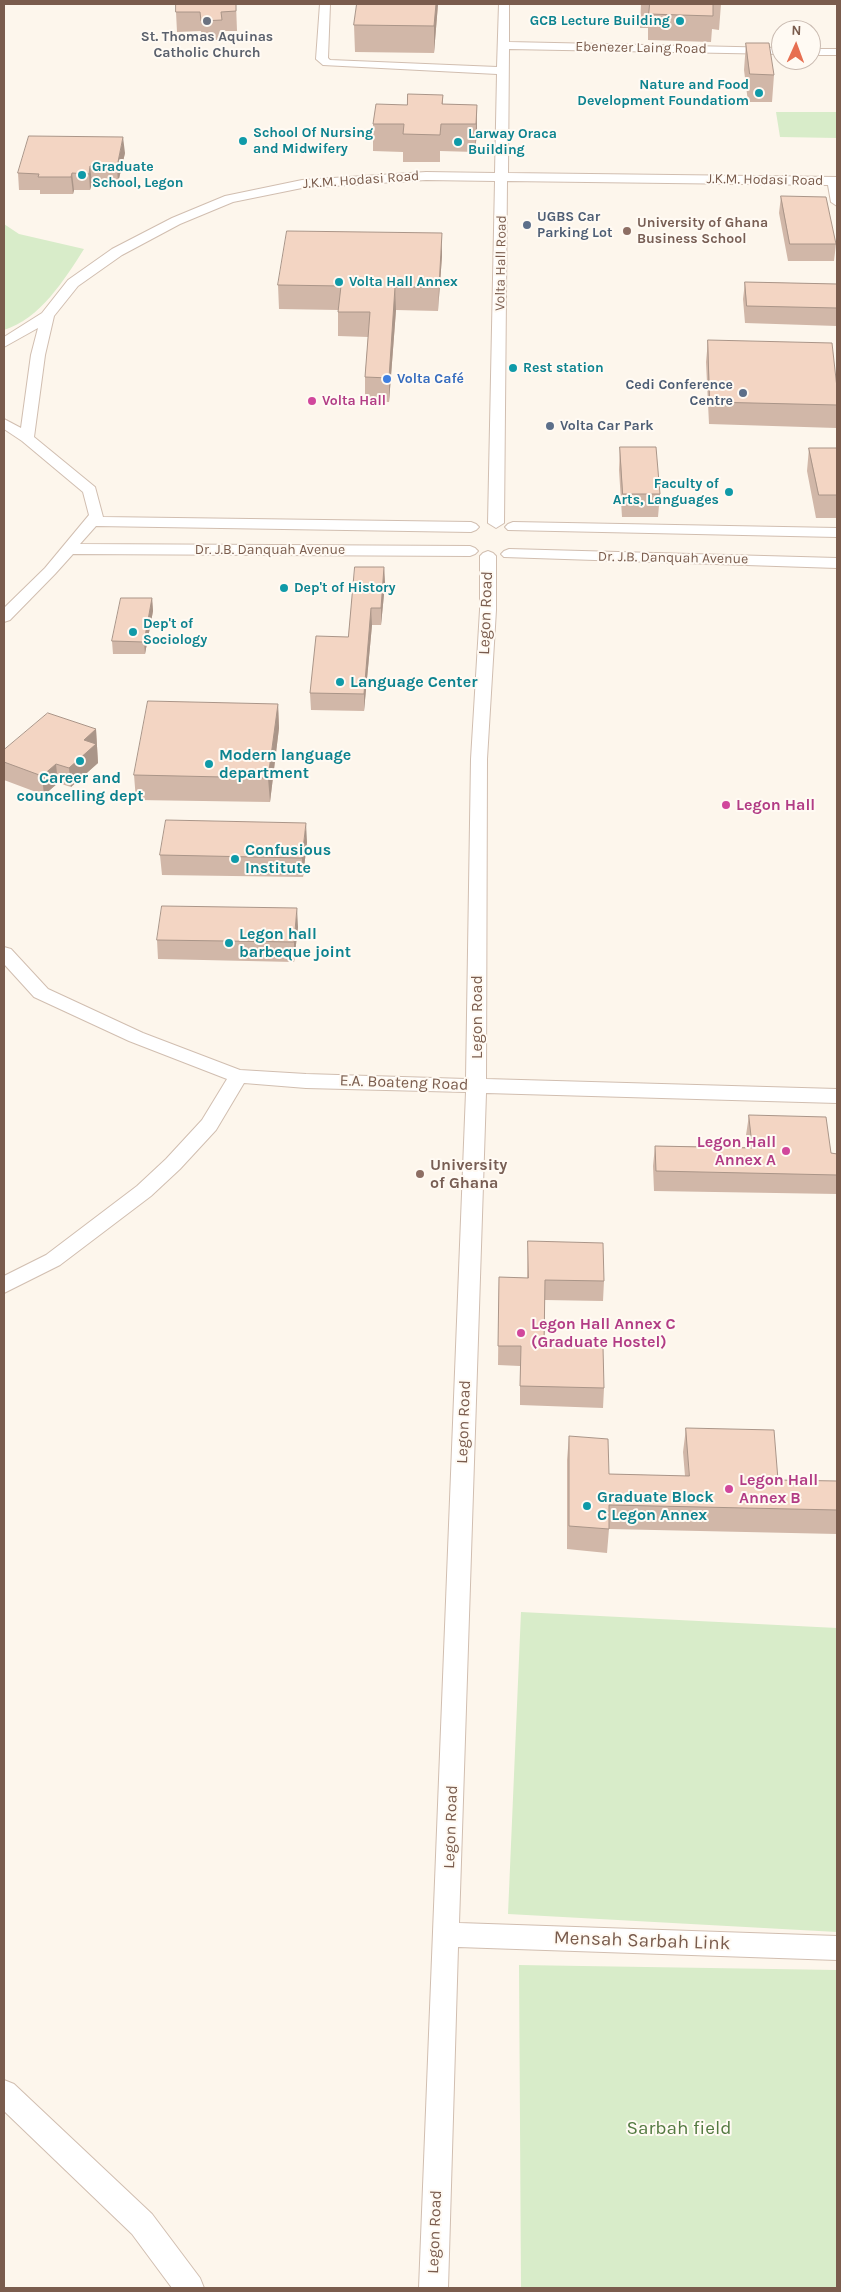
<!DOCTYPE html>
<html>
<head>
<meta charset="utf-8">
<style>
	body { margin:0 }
	#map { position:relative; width:841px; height:2292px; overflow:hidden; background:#fdf6ec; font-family:Karla,sans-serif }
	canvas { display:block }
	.frame { position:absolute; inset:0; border:5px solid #7a5c4d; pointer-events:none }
	.north { position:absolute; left:771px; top:20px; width:50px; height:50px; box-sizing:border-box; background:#fffaf3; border:1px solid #cabbb1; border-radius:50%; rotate:2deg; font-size:14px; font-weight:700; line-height:20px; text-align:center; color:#7a5c4d }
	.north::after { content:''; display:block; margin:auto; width:18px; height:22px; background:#e76f51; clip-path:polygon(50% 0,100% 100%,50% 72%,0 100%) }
</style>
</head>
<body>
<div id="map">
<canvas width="841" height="2292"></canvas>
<div class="frame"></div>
<div class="north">N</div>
</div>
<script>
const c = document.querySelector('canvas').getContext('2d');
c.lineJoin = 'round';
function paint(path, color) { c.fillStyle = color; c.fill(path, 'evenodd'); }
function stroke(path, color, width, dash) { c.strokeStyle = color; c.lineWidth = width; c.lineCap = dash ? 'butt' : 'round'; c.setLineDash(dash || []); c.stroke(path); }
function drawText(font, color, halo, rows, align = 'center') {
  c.font = font + ' Karla,sans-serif'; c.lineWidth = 4; c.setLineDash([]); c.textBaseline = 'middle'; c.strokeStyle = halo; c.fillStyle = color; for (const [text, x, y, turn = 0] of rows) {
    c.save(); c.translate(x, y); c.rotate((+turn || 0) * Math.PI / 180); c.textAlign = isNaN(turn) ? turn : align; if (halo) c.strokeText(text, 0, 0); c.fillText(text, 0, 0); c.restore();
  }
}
paint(new Path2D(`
	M776 112H837V138L780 137Z
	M4 224 19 234 84 249C65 279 40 319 4 330Z
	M521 1612 837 1628V1932L508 1914Z
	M519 1965 837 1970V2288H521Z`), '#d8ecc9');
const minor = new Path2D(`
	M320 4H330L328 58 330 60 497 67 499 4H509V42L781 48V54L509 49 508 173 837 177V206L831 202 828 185 507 181 504 523 496 528 488 523 495 181 426 180 302 188 233 202 180 224 122 255 78 286 54 316 45 355 34 437 95 487 103 517 471 522 476 524 479 527 476 530 471 532 96 526 80 544 470 546 475 548 478 551 475 554 470 556 73 554 55 574 10 620 4 622V608L45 568 89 515 83 492 22 441 4 429V419L21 428 31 355 38 328 4 347V337L42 313 68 280 112 249 172 218 225 196 302 180 426 172 495 173 497 74 323 65 316 59Z
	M811 49H837V55H811Z
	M513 522 837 528V537L508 530 505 527 508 524Z
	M509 549 837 558V568L504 557 501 554 504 551Z
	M488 551 493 553 496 556V610L487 759 486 1079 837 1089V1103L486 1093 459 1923 837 1936V1960L458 1947 448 2288H419L466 1092 306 1088 244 1083 216 1130 180 1169 151 1196 60 1265 4 1293V1276L46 1255 137 1186 166 1159 202 1120 227 1079 129 1041 34 997 4 964V947L11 949 48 989 143 1033 240 1070 306 1074 466 1079 471 759 480 610V556L483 553Z
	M4 2080 14 2084 152 2214 200 2278 204 2288H172L132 2234 4 2111Z`);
stroke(minor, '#d1beb0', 2);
paint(minor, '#fff');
paint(new Path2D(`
	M236 4 237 31H223V40H202L201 31 177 32 176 12Z
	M357 4H438L434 53 355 52 354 25Z
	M641 4H721L719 30 712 29 711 42 648 40V28H640Z
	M746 43 774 75 772 102H748L744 70Z
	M443 95V104L477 105V132L475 152 440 151V162H403V152L373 151V124L407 105Z
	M125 153 118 183H92L90 190H74L73 194H40V190H19L18 173Z
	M781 196 836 244 834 261H788L779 213Z
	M442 256 438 311 396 310 389 402H365V377L368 337 338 336V310L279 309 278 285Z
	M745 282 837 284V326L745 323 743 299Z
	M708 340 837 388V422L836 428 709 424 706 362Z
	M620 447 660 494 658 517H622L619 470Z
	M809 448H837V518H816L807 471Z
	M384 567 385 584 381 625H372L364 711 311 710 310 693 348 637Z
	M152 598 153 611 145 654H113L112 641Z
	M278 704 279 728 270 802 136 800 134 775Z
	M96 729 98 763 71 787 58 783 44 795 4 780V750Z
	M307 842 303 877 162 875 160 855Z
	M298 927 294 962 158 959 157 940Z
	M749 1115 831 1153 837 1154V1194L654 1191 653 1166 655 1146 747 1147 746 1135Z
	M528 1241 604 1281 603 1301 545 1300 544 1345 604 1388 603 1408 520 1405V1366L498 1365 499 1277 527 1278Z
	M686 1428 778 1480 837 1481V1534L609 1529 607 1553 567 1549V1460L569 1436 609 1474 685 1476 683 1452Z`), '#d1b7a8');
paint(new Path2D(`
	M436 4H438L434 53V26Z
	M477 105V132L475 152 476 124Z
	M123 137 125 153 118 183 117 167Z
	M90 166 92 183 90 190 89 174Z
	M72 173 74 190 73 194 71 177Z
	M442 233V256L438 311 439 287Z
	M395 287 396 310 389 402V378Z
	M384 567 385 584 381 625V608Z
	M152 598 153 611 145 654 144 642Z
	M371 608 372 625 364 711V694Z
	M278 704 279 728 270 802 268 778Z
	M96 729 98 763 71 787 69 768 84 740Z
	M56 764 58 783 44 795 42 776Z
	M306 823 307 842 303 877 302 858Z
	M297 908 298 927 294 962V942Z`), '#aa9588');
const building = new Path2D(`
	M176 4H236V11L221 12 222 20 201 21 200 12H176Z
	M357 4H436L434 26 354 25Z
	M650 4H713V16L649 14Z
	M746 43H769L774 75 750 74Z
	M408 94 443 95 442 104 477 105 476 124H441L440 135 403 134 404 124H373L376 104 407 105Z
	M29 136 123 137 117 167 90 166 89 174 72 173 71 177H38L39 174 18 173Z
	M781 196 826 197 836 244H790Z
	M287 231 442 233 439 287H395L389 378 365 377 370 312H338L341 286 278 285Z
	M745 282 837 284V308L747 306Z
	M708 340 832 343 837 388V405L710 402Z
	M620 447H656L660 494H623Z
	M809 448H837V495H819Z
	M355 567H384L381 608H371L364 694 310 693 316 636 348 637Z
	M121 598H152L144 642 112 641Z
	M148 701 278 704 268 778 134 775Z
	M48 713 96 729 84 740 96 744 69 768 56 764 42 776 4 762V750Z
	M166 820 306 823 302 858 160 855Z
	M162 906 297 908 294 942 157 940Z
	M749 1115 826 1117 831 1153 837 1154V1175L656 1171 655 1146 752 1148Z
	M528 1241 603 1243 604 1281 545 1280 544 1345 603 1347 604 1388 520 1386 521 1346H498L499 1277 528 1278Z
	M686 1428 774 1430 778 1480 837 1481V1510L609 1505V1529L569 1526V1436L608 1439 609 1474 689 1476Z`);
paint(building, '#f3d5c3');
stroke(building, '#aa9588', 1);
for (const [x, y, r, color] of [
	[207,21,5,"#6b7280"],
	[680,21,5,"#0f9aa8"],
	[759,93,5,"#0f9aa8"],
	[243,141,5,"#0f9aa8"],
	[458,142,5,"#0f9aa8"],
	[82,175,5,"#0f9aa8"],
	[527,225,5,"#5c6f8a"],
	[627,231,5,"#8d6e63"],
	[339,282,5,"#0f9aa8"],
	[513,368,5,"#0f9aa8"],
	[387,379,5,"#3f7fe0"],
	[743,393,5,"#5c6f8a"],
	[312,401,5,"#d1479c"],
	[550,426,5,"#5c6f8a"],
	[729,492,5,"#0f9aa8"],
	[284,588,5,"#0f9aa8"],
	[133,632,5,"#0f9aa8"],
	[340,682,5,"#0f9aa8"],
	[80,761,5,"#0f9aa8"],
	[209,764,5,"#0f9aa8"],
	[726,805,5,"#d1479c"],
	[235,859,5,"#0f9aa8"],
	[229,943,5,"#0f9aa8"],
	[786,1151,5,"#d1479c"],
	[420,1174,5,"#8d6e63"],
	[521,1333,5,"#d1479c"],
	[729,1489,5,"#d1479c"],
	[587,1506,5,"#0f9aa8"]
]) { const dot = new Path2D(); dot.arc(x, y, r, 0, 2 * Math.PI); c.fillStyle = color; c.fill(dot); stroke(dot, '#fffaf3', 2); }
drawText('bold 14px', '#0d838f', '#fffaf3', [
	["GCB Lecture Building",670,21,"right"],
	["Nature and Food",749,85,"right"],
	["Development Foundatiom",749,101,"right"],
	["School Of Nursing",253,133],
	["and Midwifery",253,149],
	["Larway Oraca",468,134],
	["Building",468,150],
	["Graduate",92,167],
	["School, Legon",92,183],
	["Volta Hall Annex",349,282],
	["Rest station",523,368],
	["Faculty of",719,484,"right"],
	["Arts, Languages",719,500,"right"],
	["Dep't of History",294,588],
	["Dep't of",143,624],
	["Sociology",143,640]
], 'left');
drawText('bold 14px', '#5b616d', '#fffaf3', [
	["St. Thomas Aquinas",207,37],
	["Catholic Church",207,53]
]);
drawText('14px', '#7a5c4d', '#fffaf3', [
	["Ebenezer Laing Road",641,48,1],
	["J.K.M. Hodasi Road",361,180,-4],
	["J.K.M. Hodasi Road",765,180,1],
	["Volta Hall Road",501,263,-89],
	["Dr. J.B. Danquah Avenue",270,550],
	["Dr. J.B. Danquah Avenue",673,558,1]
]);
drawText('bold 14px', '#4e5e75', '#fffaf3', [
	["UGBS Car",537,217],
	["Parking Lot",537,233],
	["Cedi Conference",733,385,"right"],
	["Centre",733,401,"right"],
	["Volta Car Park",560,426]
], 'left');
drawText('bold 14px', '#785e54', '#fffaf3', [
	["University of Ghana",637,223],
	["Business School",637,239]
], 'left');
drawText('bold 14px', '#366cbe', '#fffaf3', [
	["Volta Café",397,379]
], 'left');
drawText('bold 14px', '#b23c85', '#fffaf3', [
	["Volta Hall",322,401]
], 'left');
drawText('16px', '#7a5c4d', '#fffaf3', [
	["Legon Road",486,613,-88],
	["Legon Road",477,1017,-90],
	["E.A. Boateng Road",404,1083,2],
	["Legon Road",464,1422,-88],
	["Legon Road",451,1827,-88],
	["Legon Road",435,2232,-88]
]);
drawText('bold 16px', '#0d838f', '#fffaf3', [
	["Language Center",350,682],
	["Modern language",219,755],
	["department",219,773],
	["Career and",80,778,"center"],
	["councelling dept",80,796,"center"],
	["Confusious",245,850],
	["Institute",245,868],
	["Legon hall",239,934],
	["barbeque joint",239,952],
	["Graduate Block",597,1497],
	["C Legon Annex",597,1515]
], 'left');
drawText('bold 16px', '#b23c85', '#fffaf3', [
	["Legon Hall",736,805],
	["Legon Hall",776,1142,"right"],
	["Annex A",776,1160,"right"],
	["Legon Hall Annex C",531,1324],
	["(Graduate Hostel)",531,1342],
	["Legon Hall",739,1480],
	["Annex B",739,1498]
], 'left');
drawText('bold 16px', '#785e54', '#fffaf3', [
	["University",430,1165],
	["of Ghana",430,1183]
], 'left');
drawText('19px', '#7a5c4d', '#fffaf3', [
	["Mensah Sarbah Link",642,1941,2]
]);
drawText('19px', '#537a41', '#fffaf3', [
	["Sarbah field",679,2129]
]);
</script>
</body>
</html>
